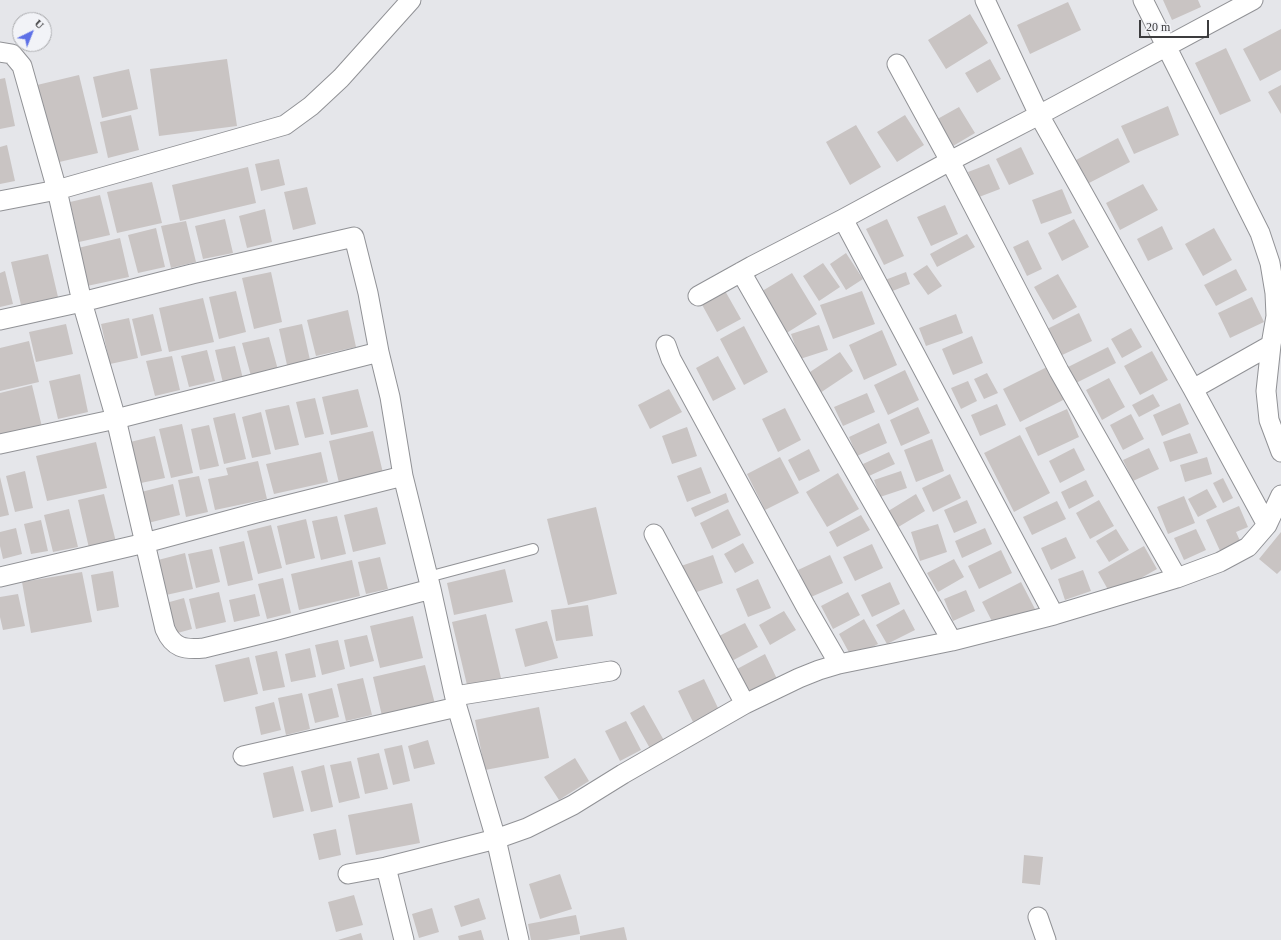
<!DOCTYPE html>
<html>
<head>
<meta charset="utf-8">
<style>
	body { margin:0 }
	#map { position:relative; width:1281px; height:940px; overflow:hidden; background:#e5e6ea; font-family:Georgia,serif }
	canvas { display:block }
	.north { position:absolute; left:12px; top:12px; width:40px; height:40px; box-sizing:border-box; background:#f2f3f7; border:1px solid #a9aaad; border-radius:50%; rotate:43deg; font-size:11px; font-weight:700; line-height:16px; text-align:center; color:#3c3c3e }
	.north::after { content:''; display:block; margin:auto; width:14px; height:18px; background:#5d70e7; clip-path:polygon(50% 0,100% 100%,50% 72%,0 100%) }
	.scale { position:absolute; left:1139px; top:20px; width:70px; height:18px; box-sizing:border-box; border:2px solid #3c3c3e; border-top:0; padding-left:5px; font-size:12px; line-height:14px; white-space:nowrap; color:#3c3c3e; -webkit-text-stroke:3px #f2f3f7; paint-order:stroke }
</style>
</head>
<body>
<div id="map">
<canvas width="1281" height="940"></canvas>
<div class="north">U</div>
<div class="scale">20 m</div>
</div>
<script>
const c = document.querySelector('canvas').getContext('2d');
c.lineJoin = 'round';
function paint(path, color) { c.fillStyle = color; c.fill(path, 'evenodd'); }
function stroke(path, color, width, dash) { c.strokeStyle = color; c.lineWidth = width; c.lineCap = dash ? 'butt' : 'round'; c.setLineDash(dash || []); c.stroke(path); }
paint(new Path2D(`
	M1163 0H1198L1201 7 1172 20Z
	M1068 2 1081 30 1030 54 1017 25Z
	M970 14 988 43 946 69 928 40Z
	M1281 29V70L1260 81 1243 49Z
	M1226 48 1251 101 1220 115 1195 63Z
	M227 59 237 126 159 136 150 69Z
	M990 59 1001 79 977 93 965 73Z
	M129 69 138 109 102 118 93 77Z
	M79 75 98 153 55 163 37 85Z
	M5 78 15 126 0 129V79Z
	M1281 85V114L1268 92Z
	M1168 106 1179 135 1134 154 1121 126Z
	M959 107 975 133 948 149 932 122Z
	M131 115 139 150 108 158 100 122Z
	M905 115 924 145 897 162 877 132Z
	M856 125 881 167 850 185 826 142Z
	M1118 138 1130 162 1089 183 1076 160Z
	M7 145 15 181 0 184V147Z
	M1021 147 1034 174 1009 185 996 159Z
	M279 159 285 185 261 191 255 164Z
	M989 164 1000 189 979 197 968 172Z
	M248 167 256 203 180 221 172 185Z
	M152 182 162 223 117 233 107 192Z
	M1143 184 1158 210 1120 230 1106 203Z
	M307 187 316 224 293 230 284 192Z
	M1062 189 1072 213 1041 224 1032 200Z
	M100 195 110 235 79 242 70 202Z
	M945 205 958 234 931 246 917 217Z
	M265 209 272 242 247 248 239 216Z
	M225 219 233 253 203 259 195 226Z
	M887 219 904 256 884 265 866 229Z
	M1074 219 1089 247 1062 261 1048 233Z
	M186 221 196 262 171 268 161 226Z
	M1162 226 1173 249 1148 261 1137 239Z
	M156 228 165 267 138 273 128 235Z
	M1214 228 1232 260 1203 276 1185 244Z
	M967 234 975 247 937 267 930 254Z
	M120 238 129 277 87 286 78 248Z
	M1028 240 1042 269 1027 276 1013 247Z
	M846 253 863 279 846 290 830 264Z
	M48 254 58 297 21 305 11 262Z
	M823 263 840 287 819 301 803 276Z
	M927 265 942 286 928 295 913 274Z
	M1236 269 1247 290 1216 306 1204 285Z
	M5 271 13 304 0 307V273Z
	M271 272 282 322 254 329 242 278Z
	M906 272 910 284 890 292 885 280Z
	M792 273 817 314 785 334 759 293Z
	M1058 274 1077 307 1053 320 1034 287Z
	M724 289 741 319 717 332 700 301Z
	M236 291 246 332 219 339 209 297Z
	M862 291 875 324 833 339 820 305Z
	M1252 297 1264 322 1230 338 1218 313Z
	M203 298 214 342 169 352 159 308Z
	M348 310 356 347 316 356 307 320Z
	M1079 313 1092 341 1060 356 1047 329Z
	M153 314 162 351 141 356 132 319Z
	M956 314 963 333 926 346 919 328Z
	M129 318 138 358 110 364 101 324Z
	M66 324 73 354 36 362 29 332Z
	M302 324 310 360 287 365 279 329Z
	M819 325 828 350 800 359 791 334Z
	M744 326 768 372 744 385 720 339Z
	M1131 328 1142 347 1122 358 1111 339Z
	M882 330 897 365 864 380 849 345Z
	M972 336 983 363 953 375 942 349Z
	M269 337 278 370 251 376 242 343Z
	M29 341 39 382 0 391V348Z
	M235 346 243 379 223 383 215 350Z
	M1108 347 1116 363 1076 383 1068 367Z
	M207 350 215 381 189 387 181 356Z
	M1152 351 1168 380 1140 395 1124 366Z
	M840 352 853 371 820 393 807 374Z
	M172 356 180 390 155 396 146 361Z
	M718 356 736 389 713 401 696 368Z
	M1049 366 1065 399 1020 422 1003 389Z
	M905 370 919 400 888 415 874 385Z
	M987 373 998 393 984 399 974 379Z
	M80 374 88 412 58 419 49 381Z
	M1109 378 1125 407 1102 420 1086 390Z
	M968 381 977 401 961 409 951 388Z
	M32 385 42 427 0 437V393Z
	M358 389 368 427 331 435 322 397Z
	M669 389 682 412 650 429 638 405Z
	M867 393 875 412 843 426 834 407Z
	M1153 394 1160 406 1139 417 1132 405Z
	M315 398 324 434 305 438 296 402Z
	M1180 403 1189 424 1162 436 1153 415Z
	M997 404 1006 425 980 436 971 415Z
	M289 405 299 445 275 450 265 410Z
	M918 407 930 433 901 446 890 420Z
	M785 408 801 440 778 452 762 419Z
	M1067 409 1079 437 1038 456 1025 428Z
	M261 412 271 454 252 458 242 417Z
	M235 413 246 459 224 464 213 418Z
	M1131 414 1144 439 1123 450 1110 425Z
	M879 423 887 443 857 456 849 437Z
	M182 424 193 473 171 478 159 429Z
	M209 425 219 466 200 470 191 429Z
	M687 427 697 456 672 464 662 436Z
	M373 431 383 473 339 483 329 441Z
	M1190 433 1198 453 1170 462 1163 442Z
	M1020 435 1050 493 1014 512 984 453Z
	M155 436 165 478 136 484 126 443Z
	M932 439 944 471 916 482 904 450Z
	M96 442 107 488 47 501 36 456Z
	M1074 448 1085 470 1060 483 1049 461Z
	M1149 448 1159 469 1133 481 1123 460Z
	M809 449 820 471 799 481 788 460Z
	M321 452 328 482 274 494 266 464Z
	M889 452 895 464 869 476 863 464Z
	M780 457 799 493 765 510 747 474Z
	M1207 457 1212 474 1185 482 1180 465Z
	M258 461 267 499 215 510 208 479 228 475 226 468Z
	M701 467 711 493 687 502 677 476Z
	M25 471 33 508 15 512 6 476Z
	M901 471 907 488 880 497 874 480Z
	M838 473 859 509 827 527 806 492Z
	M950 474 961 498 933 512 922 488Z
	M199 476 208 512 186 517 178 480Z
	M0 477 9 515 0 517Z
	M1223 478 1233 498 1223 503 1213 483Z
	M1086 480 1094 496 1069 509 1061 492Z
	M173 484 180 515 148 523 141 492Z
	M1207 489 1217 507 1198 517 1188 499Z
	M726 493 729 502 695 517 691 508Z
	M104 494 116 542 89 548 78 500Z
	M916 494 925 511 895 529 885 513Z
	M1184 496 1195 523 1168 534 1157 507Z
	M967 500 977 523 954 533 944 510Z
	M1099 500 1114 526 1090 539 1076 513Z
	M1057 501 1066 519 1032 535 1023 517Z
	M1239 506 1248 527 1236 532 1242 545 1221 553 1206 520Z
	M377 507 386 544 353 552 344 515Z
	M596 507 617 594 568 605 547 519Z
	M69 509 78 547 53 552 44 515Z
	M728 509 741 535 712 549 700 523Z
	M861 515 870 530 837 547 829 532Z
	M337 516 346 554 321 560 312 521Z
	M306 519 315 558 286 565 277 526Z
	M41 520 48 551 31 554 24 524Z
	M938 524 947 552 920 561 911 532Z
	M271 525 282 568 258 574 247 531Z
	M16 528 22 554 3 559 0 546V532Z
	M985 528 992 544 962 558 955 541Z
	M1116 529 1129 550 1109 562 1096 541Z
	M1196 529 1206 550 1184 560 1174 538Z
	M1281 532V570L1277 574 1259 559Z
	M1066 537 1076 558 1051 570 1041 548Z
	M244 541 253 580 228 586 219 547Z
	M743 543 754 563 735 573 724 554Z
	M872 544 883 568 855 581 843 557Z
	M1144 546 1157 569 1111 595 1098 572Z
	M212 549 220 582 196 588 188 554Z
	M1001 550 1012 573 979 589 968 566Z
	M185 553 193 589 166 595 158 560Z
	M713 555 723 583 691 594 681 566Z
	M830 555 843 583 811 597 798 570Z
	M380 557 388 589 366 594 358 562Z
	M954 559 964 577 938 592 927 573Z
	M352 560 360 596 299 610 291 574Z
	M505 569 513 602 454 615 447 583Z
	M1083 570 1091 591 1065 600 1058 579Z
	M113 571 119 607 97 611 91 575Z
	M82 572 92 622 31 633 22 582Z
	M283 578 291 613 267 619 258 584Z
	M758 579 771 608 748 617 736 589Z
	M890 582 900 604 872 617 861 595Z
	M1021 582 1035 609 996 629 982 602Z
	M966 590 975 611 953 621 944 599Z
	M219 592 226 622 196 629 189 599Z
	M848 592 860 615 833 629 821 606Z
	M18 594 25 626 3 630 0 617V597Z
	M255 594 260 616 234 622 229 600Z
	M184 598 192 629 174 634 166 603Z
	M588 605 593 636 556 641 551 610Z
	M904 609 915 630 887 644 876 625Z
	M784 611 796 630 770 645 759 625Z
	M486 614 501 678 467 685 452 622Z
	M413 616 423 658 380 668 370 626Z
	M864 619 878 644 852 658 839 634Z
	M547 621 558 658 525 667 515 629Z
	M745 623 758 647 728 663 715 638Z
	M367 635 374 661 350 667 344 640Z
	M338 640 345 669 322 675 315 645Z
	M310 648 316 677 291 682 285 654Z
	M277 651 285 687 263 691 255 656Z
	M765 654 777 679 749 693 737 669Z
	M249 657 258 694 224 702 215 665Z
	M425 665 435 704 382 716 373 677Z
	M363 678 372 715 346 721 337 684Z
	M704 679 719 710 693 722 678 691Z
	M332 688 339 717 315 723 308 694Z
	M302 693 310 729 286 735 278 698Z
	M274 702 281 730 261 735 255 707Z
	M644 705 666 744 652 752 630 713Z
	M539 707 549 758 485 770 475 720Z
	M626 721 641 750 620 761 605 731Z
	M428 740 435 764 414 769 408 746Z
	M402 745 410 781 393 785 384 749Z
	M379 753 388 789 365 794 357 758Z
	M575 758 589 781 559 800 544 777Z
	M351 761 360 798 339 803 330 765Z
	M324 765 333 807 311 812 301 771Z
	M293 766 304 811 273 818 263 773Z
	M412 803 420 843 356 855 348 815Z
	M336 829 341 855 319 860 313 834Z
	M1024 855 1043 857 1040 885 1022 883Z
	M560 874 572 909 540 919 529 884Z
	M354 895 363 925 336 932 328 902Z
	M479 898 486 919 461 927 454 906Z
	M432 908 439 932 419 938 412 914Z
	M576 915 580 934 547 940H531L528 924Z
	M624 927 627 940H580V936Z
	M481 930 484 940H459L458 936Z
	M361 933 363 940H338Z`), '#c9c4c3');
const lane = new Path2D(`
	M428 577 533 549`);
const street = new Path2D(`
	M985 0 1039 115 1193 389 1267 525
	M1143 0 1260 233 1270 263 1275 293 1276 316 1271 345 1266 391 1269 420 1281 452
	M0 52 12 54 22 66 57 190 82 302 116 419 165 629C173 648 184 650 204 648L277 630 431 589
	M897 64 950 161 1059 371 1177 578
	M0 201 57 190 285 125 311 106 341 78 411 0
	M843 219 1054 615
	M741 272 952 641
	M698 296 752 266 843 219 950 161 1039 115 1253 0
	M0 320 82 302 192 274 354 237 368 293 379 352 390 397 403 476 431 589 457 707 496 839 519 940
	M666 345 671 359 806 607 839 664
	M1193 389 1271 345
	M0 444 116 419 379 352
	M654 534 745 704
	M0 577 145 543 256 513 403 476
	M455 696 611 671
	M243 756 457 707
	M386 867 404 940
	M348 874 386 867 496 839 527 828 573 805 623 774 745 704 799 678 819 670 839 664 952 641 1054 615 1177 578 1220 562 1248 547 1267 525 1281 495
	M1038 917 1046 940`);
stroke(lane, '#919296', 12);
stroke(street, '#919296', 21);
stroke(lane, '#fff', 10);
stroke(street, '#fff', 19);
</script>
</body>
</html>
